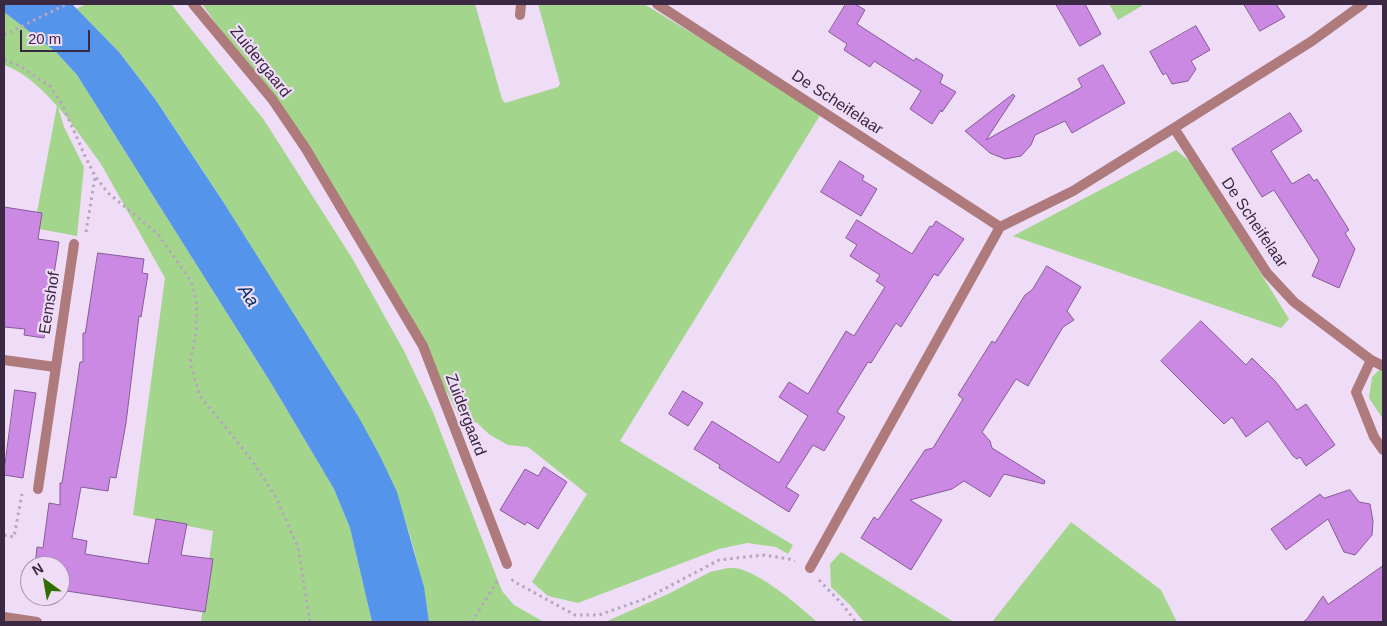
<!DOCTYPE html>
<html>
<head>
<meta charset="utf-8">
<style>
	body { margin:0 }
	#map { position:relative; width:1387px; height:626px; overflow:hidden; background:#efdcf7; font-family:Helvetica,sans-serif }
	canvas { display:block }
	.frame { position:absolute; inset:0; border:5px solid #3b2842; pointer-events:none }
	.north { position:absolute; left:20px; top:556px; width:50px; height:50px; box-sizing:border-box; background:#efdcf7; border:1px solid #a794af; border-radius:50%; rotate:328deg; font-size:14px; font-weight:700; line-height:20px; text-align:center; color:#3b2842 }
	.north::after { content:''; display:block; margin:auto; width:18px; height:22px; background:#316e00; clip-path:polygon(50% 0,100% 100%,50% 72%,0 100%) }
	.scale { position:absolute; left:20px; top:30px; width:70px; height:22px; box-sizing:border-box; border:2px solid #3b2842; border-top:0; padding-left:6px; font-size:15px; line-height:18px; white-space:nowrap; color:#3b2842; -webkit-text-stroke:4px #efdcf7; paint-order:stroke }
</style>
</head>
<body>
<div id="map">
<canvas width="1387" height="626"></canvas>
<div class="frame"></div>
<div class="north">N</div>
<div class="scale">20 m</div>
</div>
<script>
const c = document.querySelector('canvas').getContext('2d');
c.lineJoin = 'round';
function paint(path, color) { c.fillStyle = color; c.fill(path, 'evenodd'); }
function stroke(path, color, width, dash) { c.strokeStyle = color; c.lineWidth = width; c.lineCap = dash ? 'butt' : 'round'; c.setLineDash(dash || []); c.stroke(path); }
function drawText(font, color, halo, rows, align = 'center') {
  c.font = font + ' Helvetica,sans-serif'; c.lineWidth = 4.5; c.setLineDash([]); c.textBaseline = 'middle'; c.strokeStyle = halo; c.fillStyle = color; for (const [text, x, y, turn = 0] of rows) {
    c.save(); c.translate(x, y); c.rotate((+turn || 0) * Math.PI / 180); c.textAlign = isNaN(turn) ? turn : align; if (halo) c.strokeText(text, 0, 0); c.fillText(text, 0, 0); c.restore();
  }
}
paint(new Path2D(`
	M86 4H171L264 120 352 258 404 351 433 412 502 591 514 605 544 622H429C421 565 404 509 380 456L222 200 155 99 119 52 76 9Z
	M202 4H475L502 99 505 103 558 87 560 84 538 4H644L822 112 620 441 793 545 788 554 776 547 747 543 719 549 578 603 548 596 532 582 587 494 528 447 508 445 490 435 476 422 465 430 449 396 314 161Z
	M1109 4H1145L1118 20Z
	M4 12 56 52 77 75 271 383 334 489 350 528 372 622H201L213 531 133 515 165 278 101 164 69 120 58 107 64 127 84 167 77 236 34 228 57 106C42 89 26 73 4 65Z
	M1176 150 1193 164 1289 319 1281 328 1013 236Z
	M1383 366V419L1369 398 1372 377Z
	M1071 522 1161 590 1177 622H992Z
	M841 552 954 622H864L850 605 831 587 830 564Z
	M728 568C733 568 739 568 743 570 768 579 798 605 817 622H605L668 594 710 572Z`), '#a3d68c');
paint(new Path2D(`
	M4 4H72L119 52 155 99 222 200 358 416 380 456 397 492 424 587 429 622H372L350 528 334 489 271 383 77 75 56 52 4 12Z`), '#5494eb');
const building = new Path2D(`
	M846 4H855L865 10 857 24 914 61 916 58 943 75 940 83 956 92 942 112 941 110 932 124 910 109 921 91 874 61 870 67 844 50 847 44 829 32Z
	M1056 4H1085L1101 34 1080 46Z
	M1244 4H1276L1285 17 1260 31Z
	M1196 26 1210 50 1191 61 1196 69 1188 81 1172 84 1166 73 1163 75 1150 52Z
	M1103 65 1125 103 1072 133 1065 121 1035 135 1031 145 1021 156 1005 159 990 153 965 131 1013 94 1015 96 986 140 1082 87 1078 79Z
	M1290 113 1302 131 1271 151 1292 184 1309 174 1314 181 1317 179 1349 230 1345 233 1355 249 1339 288 1312 276 1319 260 1274 190 1262 197 1232 149Z
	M840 161 864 176 862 180 877 189 861 216 821 192Z
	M4 207 42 213 38 239 59 242 44 338 24 335 25 329 4 327Z
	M857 220 912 254 930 226 932 227 936 221 964 239 938 276 934 274 901 327 896 323 871 363 868 362 837 412 845 417 824 451 813 445 786 487 799 495 789 512 719 468 720 465 694 449 712 421 779 463 808 416 779 397 789 382 808 394 846 331 854 336 885 287 876 281 880 275 850 256 857 245 846 238Z
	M98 253 144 259 142 273 148 274 141 317 139 316 126 423 116 478 110 477 108 491 81 487 72 538 87 541 85 554 148 564 156 519 187 524 181 555 213 559 205 612 60 590V566H35L37 547 43 548 49 503 60 505V483H62L78 376 80 362H83V333H85Z
	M1047 266 1081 287 1067 311 1074 320 1063 327 1028 386 1016 379 982 432 990 441 992 448 1045 481 1044 484 1004 474 990 497 964 481 952 489 910 500 942 520 911 570 861 538 874 517 878 520 925 450 933 448 963 399 958 395 992 341 995 343 1025 295 1032 290Z
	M1201 321 1246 365 1252 358 1276 382 1297 410 1306 404 1335 445 1306 466 1300 457 1297 459 1293 456 1268 421 1246 437 1232 417 1224 424 1161 361Z
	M15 390 36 393 23 478 4 475Z
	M683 391 703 403 688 426 669 414Z
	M544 467 567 482 538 529 527 522 525 525 500 510 525 469 538 476Z
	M1350 490 1359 502 1370 504 1373 521 1372 535 1355 555 1344 552 1328 519 1286 550 1271 529 1320 494 1324 498Z
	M1383 566V622H1303L1307 619 1323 596 1328 604Z`);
paint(building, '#cb89e4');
stroke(building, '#855b95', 1);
stroke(new Path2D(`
	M4 35 67 4
	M4 60 18 65 50 86 62 104 85 156 95 176 108 193 158 234 191 281 197 305 196 333 190 363 200 396 248 455 276 497 298 547 310 622
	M86 232 95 177
	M4 535 14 537 22 494
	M512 579 513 581 575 615H599L647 598 719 560 764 555 789 559 795 561
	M819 580 842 604 856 622
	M472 622 499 578`), '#b7a4bf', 3, [2.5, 4]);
stroke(new Path2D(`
	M193 4 272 99 306 149 423 346 507 564
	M657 4 1000 227
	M520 15 521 4
	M1174 128 1312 41 1363 4
	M4 360 55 367
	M1371 360 1356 392 1374 437 1383 450
	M38 489 74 244
	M810 568 1000 227 1073 191 1174 128 1267 273 1294 302 1371 360 1383 366
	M4 617 37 622`), '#ae7a7c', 10);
drawText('16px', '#3b2842', '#efdcf7', [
	["Zuidergaard",260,62,51],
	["De Scheifelaar",837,103,33],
	["De Scheifelaar",1254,223,56],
	["Eemshof",50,303,-81],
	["Zuidergaard",465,415,69]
]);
drawText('italic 18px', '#002d63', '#efdcf7', [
	["Aa",248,296,57]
]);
</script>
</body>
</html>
